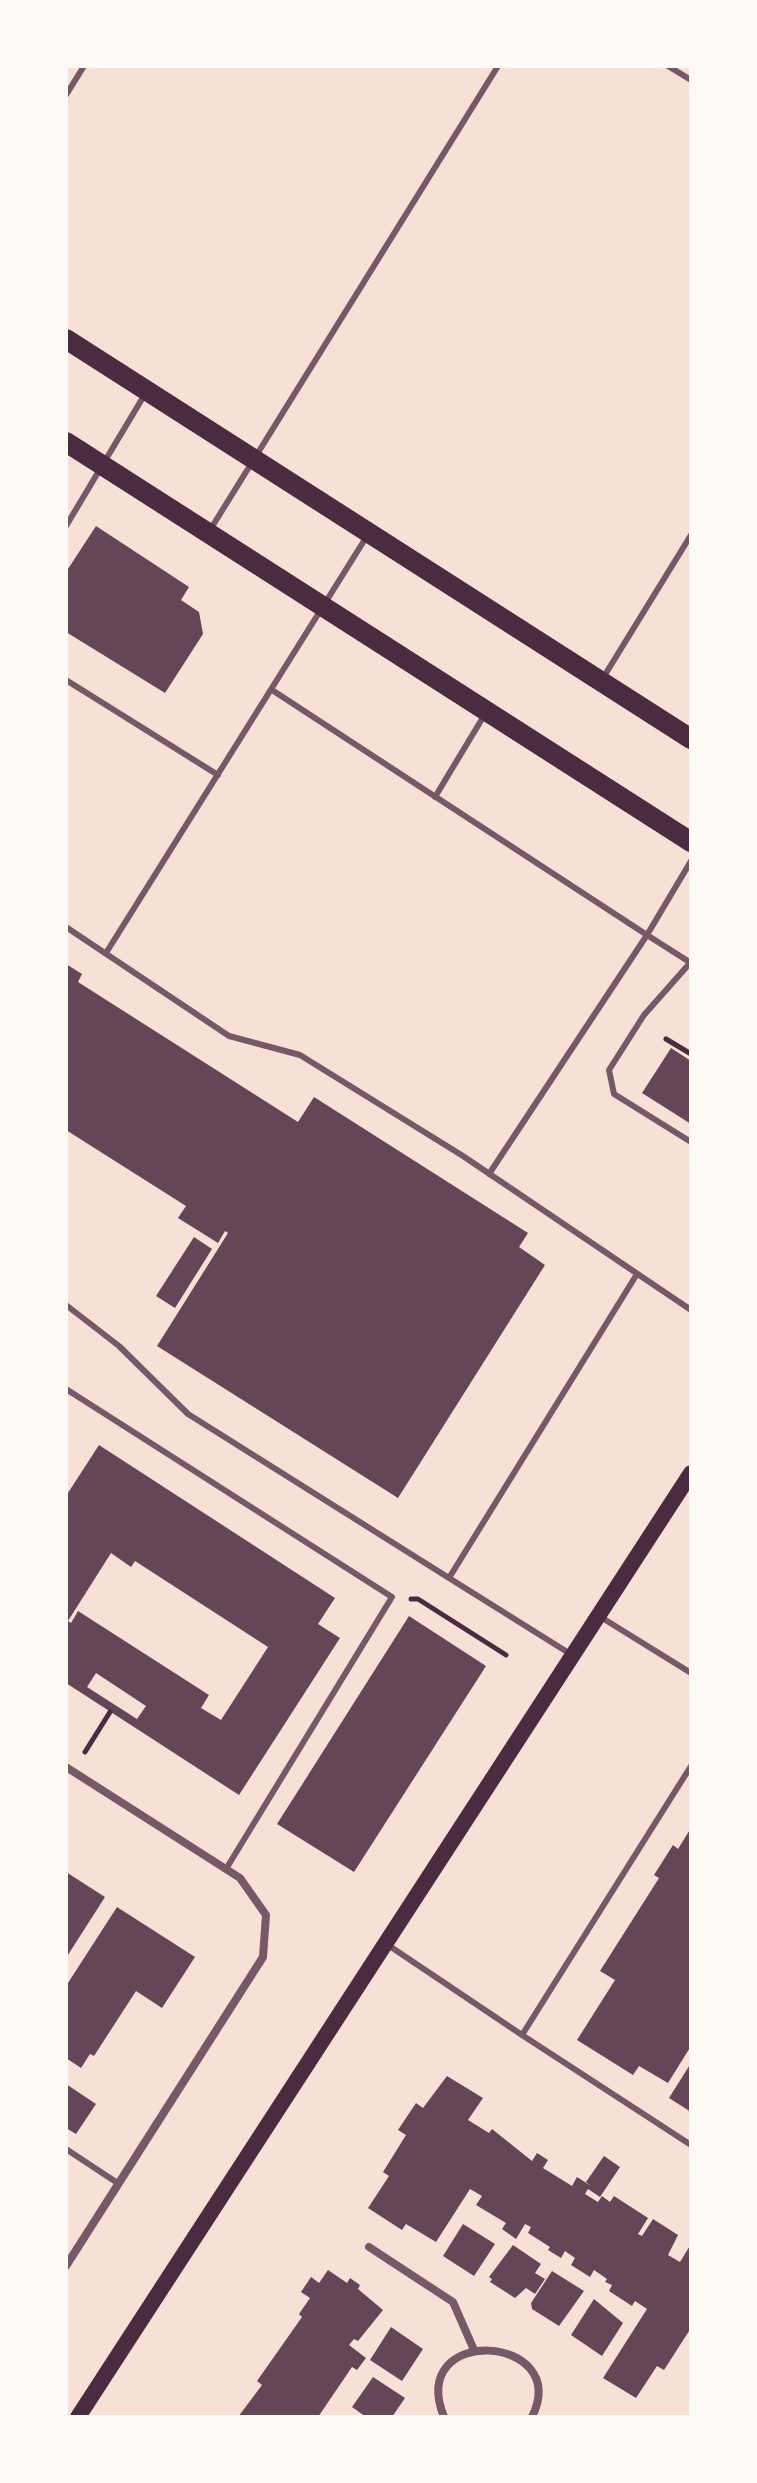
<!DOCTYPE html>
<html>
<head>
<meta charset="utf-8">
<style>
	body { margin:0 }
	#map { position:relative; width:757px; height:2483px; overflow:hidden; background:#f7e1d7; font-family:"Alegreya Sans",sans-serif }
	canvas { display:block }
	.frame { position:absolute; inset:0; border:68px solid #fffaf5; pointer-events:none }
</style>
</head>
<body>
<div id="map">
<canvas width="757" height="2483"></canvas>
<div class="frame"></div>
</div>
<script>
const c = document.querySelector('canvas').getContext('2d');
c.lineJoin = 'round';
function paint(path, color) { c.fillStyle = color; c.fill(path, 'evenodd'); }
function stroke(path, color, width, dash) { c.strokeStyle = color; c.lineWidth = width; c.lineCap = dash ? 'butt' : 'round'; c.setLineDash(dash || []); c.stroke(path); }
paint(new Path2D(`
	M96 526 189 587 181 600 199 612 203 634 165 693 66 632V572Z
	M66 964 82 974 78 982 298 1122 314 1097 528 1233 519 1247 545 1265 398 1498 157 1346 228 1233 225 1231 218 1243 178 1218 186 1206 66 1130Z
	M671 1048 691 1061V1124L642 1093Z
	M194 1237 212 1249 175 1308 156 1296Z
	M99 1445 335 1598 318 1624 340 1638 239 1795 66 1683V1496ZM111 1553 131 1567 135 1561 268 1647 221 1720 201 1708 209 1695 78 1611 71 1623 68 1621ZM96 1673 146 1706 137 1719 87 1687Z
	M409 1616 486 1666 354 1872 277 1824Z
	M691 1828V2046L668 2083 639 2066 633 2075 577 2040 615 1980 600 1971 659 1878 654 1875 673 1845 678 1849Z
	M66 1872 105 1897 66 1958Z
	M117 1907 195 1957 162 2008 136 1991 94 2056 90 2054 81 2068 66 2058V1986Z
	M691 2063V2112L669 2098Z
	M447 2076 483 2098 468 2120 489 2133 492 2129 532 2161 537 2153 548 2160 543 2168 572 2186 577 2177 591 2186 586 2182 604 2156 620 2167 600 2197 588 2189 585 2194 598 2202 602 2196 610 2202 614 2196 648 2218 638 2234 642 2236 653 2219 678 2235 668 2255 680 2262 691 2244V2328L664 2370 657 2366 636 2398 603 2378 647 2309 635 2301 632 2306 609 2291 612 2285 605 2282 607 2279 594 2270 590 2277 571 2265 575 2258 565 2251 561 2258 548 2250 550 2247 528 2233 531 2227 525 2224 516 2239 502 2229 506 2223 476 2205 482 2196 470 2189 436 2242 406 2224 402 2230 368 2208 389 2176 383 2172 406 2135 398 2130 416 2103 423 2108Z
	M66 2084 96 2104 76 2134 66 2128Z
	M463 2224 495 2244 474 2276 443 2256Z
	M513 2245 541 2264 535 2273 545 2279 535 2294 526 2288 515 2298 490 2282 492 2279 489 2277Z
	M328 2270 347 2283 350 2278 360 2285 358 2289 383 2310 358 2341 354 2339 349 2345 366 2358 357 2370 352 2367 318 2417H238L262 2385 257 2381 302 2317 299 2314 310 2298 301 2292 311 2277 319 2283Z
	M552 2271 584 2291 559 2326 532 2309 531 2303Z
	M594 2299 623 2323 602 2356 571 2335Z
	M391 2327 423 2349 402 2381 370 2360Z
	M373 2377 405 2398 392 2417H366L352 2407Z`), '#644757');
stroke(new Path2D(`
	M666 1039 691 1054
	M411 1599H418L506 1655
	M85 1752 110 1712`), '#4a2c40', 5);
stroke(new Path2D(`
	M668 66 691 80
	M66 95 84 66
	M66 526 145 394
	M210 530 498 66
	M603 678 691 535
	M66 680 218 775
	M272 690 647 935 691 861
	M435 797 485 714
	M66 927 229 1036 300 1055 463 1156 691 1310
	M106 953 367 536
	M690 963 644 1015 609 1070 614 1094 691 1142
	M489 1174 647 935 691 963
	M66 1305 119 1346 188 1414 449 1578
	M66 1389 392 1597 226 1869
	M599 1616 691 1673
	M572 1655 449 1578 637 1274
	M388 1945 522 2035 691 1766
	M522 2035 691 2145
	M66 2149 119 2184`), '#755966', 6);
stroke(new Path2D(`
	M66 1767 240 1878 266 1915 263 1957 66 2266
	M369 2247 453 2302 474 2350
	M444 2417C406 2323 573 2334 532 2417`), '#755966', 8);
stroke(new Path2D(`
	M78 2417 691 1473`), '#4a2c40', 16);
stroke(new Path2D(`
	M66 339 691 739
	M66 442 691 842`), '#4a2c40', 20);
</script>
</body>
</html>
